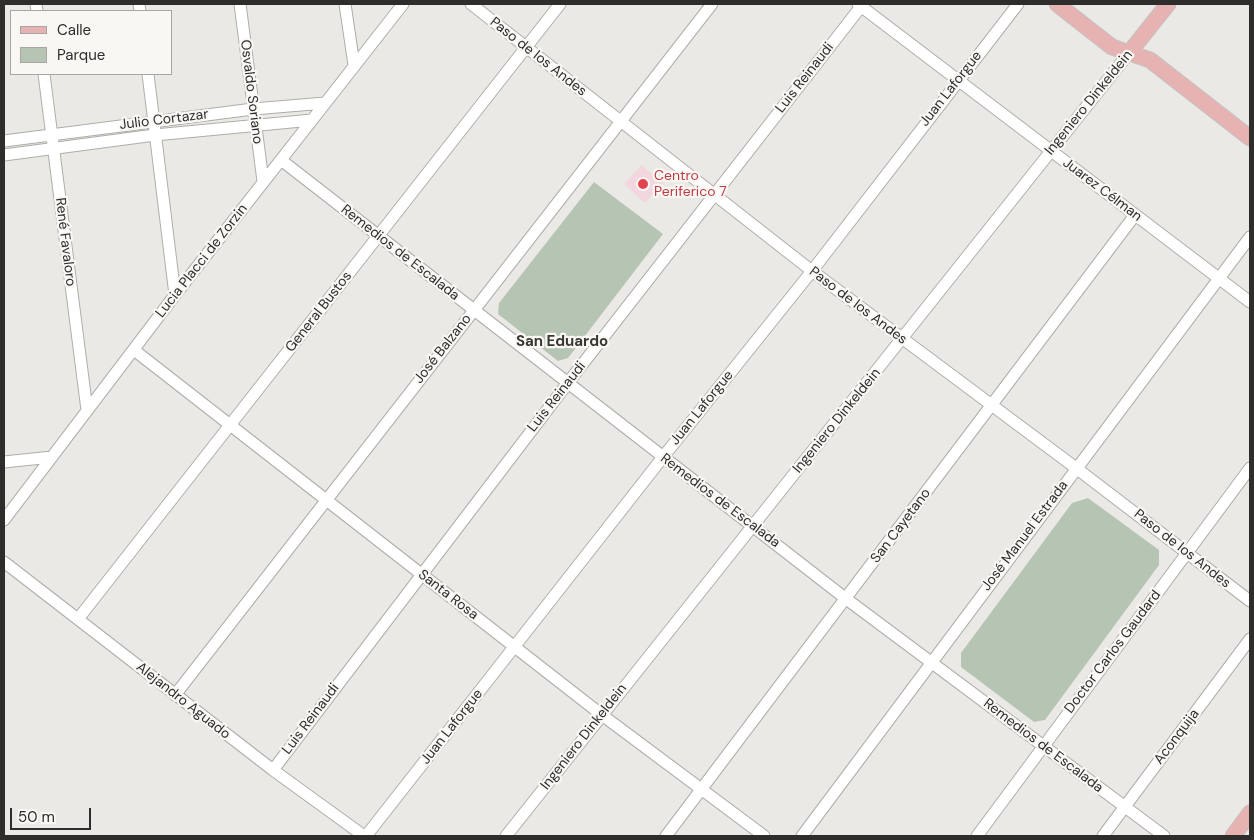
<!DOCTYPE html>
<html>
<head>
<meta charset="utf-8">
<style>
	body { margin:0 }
	#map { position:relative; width:1254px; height:840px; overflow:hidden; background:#ebe9e5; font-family:"DM Sans",sans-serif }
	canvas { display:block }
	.frame { position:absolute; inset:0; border:5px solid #2e2d2c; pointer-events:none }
	.legend { position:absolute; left:10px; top:10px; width:162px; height:65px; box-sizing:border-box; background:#f9f7f3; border:1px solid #a8a6a3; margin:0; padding:6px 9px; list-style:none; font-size:15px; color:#2e2d2c }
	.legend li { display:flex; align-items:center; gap:10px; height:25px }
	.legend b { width:25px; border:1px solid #a8a6a3 }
	.scale { position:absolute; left:10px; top:808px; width:81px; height:22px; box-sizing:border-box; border:2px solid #2e2d2c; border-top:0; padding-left:6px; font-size:15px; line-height:18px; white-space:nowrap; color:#2e2d2c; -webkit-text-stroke:4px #f9f7f3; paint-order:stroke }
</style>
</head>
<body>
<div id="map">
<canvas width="1254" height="840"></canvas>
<div class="frame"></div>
<ul class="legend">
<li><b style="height:6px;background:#e6b2b2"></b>Calle</li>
<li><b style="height:14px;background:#b6c5b3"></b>Parque</li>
</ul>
<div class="scale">50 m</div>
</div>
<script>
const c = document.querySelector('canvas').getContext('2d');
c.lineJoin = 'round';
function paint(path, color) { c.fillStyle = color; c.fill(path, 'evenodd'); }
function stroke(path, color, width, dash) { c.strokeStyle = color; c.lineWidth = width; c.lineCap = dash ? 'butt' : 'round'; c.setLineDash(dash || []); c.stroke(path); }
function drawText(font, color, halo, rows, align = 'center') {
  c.font = font + ' "DM Sans",sans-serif'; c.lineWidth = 4.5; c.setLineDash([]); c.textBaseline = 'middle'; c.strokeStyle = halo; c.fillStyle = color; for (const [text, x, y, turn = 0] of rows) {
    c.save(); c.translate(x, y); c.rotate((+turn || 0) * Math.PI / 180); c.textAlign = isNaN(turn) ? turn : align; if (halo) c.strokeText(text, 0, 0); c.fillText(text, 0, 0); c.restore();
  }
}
paint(new Path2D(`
	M641 165 663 183 645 203 624 184Z`), '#f2d8de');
paint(new Path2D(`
	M594 182 663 234 568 358 558 361 498 314 499 303Z
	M1088 498 1159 550V565L1045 720 1034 722 961 667V653L1072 503Z`), '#b6c5b3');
const minor = new Path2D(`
	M36 4 37 11
	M139 4 140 11
	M240 4 263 181
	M345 4 354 65
	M471 4 812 271 1076 468 1250 601
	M858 4 1250 302
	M44 74 87 410
	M148 74 175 295
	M4 141 253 109 325 103
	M4 155 155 135 312 120
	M281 160 845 598 1164 836
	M134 350 602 715 764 836
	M4 462 52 457
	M4 520 175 295 403 4
	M4 562 273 770 364 836
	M78 619 560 4
	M175 695 712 4
	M273 770 567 384 863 4
	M366 836 663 457 812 271 1018 4
	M506 836 1129 53
	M666 836 1135 215
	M802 836 1250 237
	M977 836 1250 468
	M1103 836 1250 639`);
const major = new Path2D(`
	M1057 4 1112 47 1150 60 1250 138
	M1129 53 1168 4
	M1233 836 1250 813`);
stroke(minor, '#afada9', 13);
stroke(major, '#c4c4c4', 17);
stroke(minor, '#fff', 11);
stroke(major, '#e6b2b2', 15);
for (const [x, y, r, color] of [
	[643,184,6,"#e0444e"]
]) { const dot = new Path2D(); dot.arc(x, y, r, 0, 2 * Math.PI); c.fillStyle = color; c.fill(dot); stroke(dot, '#f9f7f3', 2); }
drawText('14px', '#2e2d2c', '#f9f7f3', [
	["Paso de los Andes",538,57,38],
	["Luis Reinaudi",805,78,-52],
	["Juan Laforgue",951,89,-52],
	["Osvaldo Soriano",251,92,83],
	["Ingeniero Dinkeldein",1089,103,-51],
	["Julio Cortazar",164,120,-7],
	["Juarez Célman",1102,190,37],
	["René Favaloro",65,242,83],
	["Remedios de Escalada",400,253,38],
	["Lucia Placci de Zorzin",202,261,-52],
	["Paso de los Andes",858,306,37],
	["General Bustos",319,312,-52],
	["José Balzano",443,349,-52],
	["Luis Reinaudi",557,397,-52],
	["Juan Laforgue",702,408,-51],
	["Ingeniero Dinkeldein",837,421,-51],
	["Remedios de Escalada",720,501,37],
	["San Cayetano",901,526,-53],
	["José Manuel Estrada",1025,536,-53],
	["Paso de los Andes",1182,549,38],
	["Santa Rosa",448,595,38],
	["Doctor Carlos Gaudard",1113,652,-53],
	["Alejandro Aguado",183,701,38],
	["Luis Reinaudi",311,719,-53],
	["Juan Laforgue",452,727,-52],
	["Ingeniero Dinkeldein",584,737,-52],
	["Aconquija",1177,737,-53],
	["Remedios de Escalada",1043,746,37]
]);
drawText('14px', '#be3a42', '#f9f7f3', [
	["Centro",654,176],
	["Periferico 7",654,192]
], 'left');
drawText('bold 15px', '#393734', '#f9f7f3', [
	["San Eduardo",562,342]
]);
</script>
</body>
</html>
